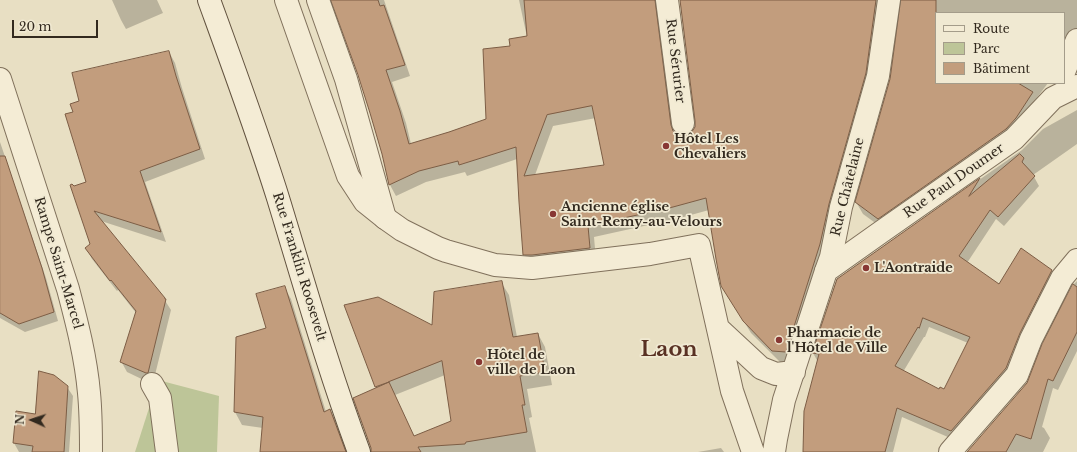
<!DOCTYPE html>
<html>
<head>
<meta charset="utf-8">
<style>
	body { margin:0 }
	#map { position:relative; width:1077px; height:452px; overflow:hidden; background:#e8dfc3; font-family:"Libre Baskerville",serif }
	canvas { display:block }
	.legend { position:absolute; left:935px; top:12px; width:130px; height:72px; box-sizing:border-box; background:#f0e9d2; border:1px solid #a49c8a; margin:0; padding:5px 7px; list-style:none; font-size:12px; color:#32291e }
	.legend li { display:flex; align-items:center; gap:8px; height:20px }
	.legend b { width:20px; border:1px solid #a49c8a }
	.north { position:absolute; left:12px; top:400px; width:40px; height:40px; -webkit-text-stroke:3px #f0e9d2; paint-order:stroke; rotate:273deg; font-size:11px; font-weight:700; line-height:16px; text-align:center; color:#32291e }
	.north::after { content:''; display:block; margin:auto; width:14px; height:18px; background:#32291e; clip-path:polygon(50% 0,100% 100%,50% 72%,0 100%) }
	.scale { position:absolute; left:12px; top:20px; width:86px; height:18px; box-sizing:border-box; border:2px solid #32291e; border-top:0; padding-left:5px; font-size:12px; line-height:14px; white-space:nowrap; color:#32291e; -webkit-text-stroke:3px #f0e9d2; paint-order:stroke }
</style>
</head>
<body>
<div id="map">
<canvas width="1077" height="452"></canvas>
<ul class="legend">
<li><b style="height:5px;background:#f4ecd5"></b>Route</li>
<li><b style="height:11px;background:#bdc598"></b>Parc</li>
<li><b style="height:11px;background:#c29d7d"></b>Bâtiment</li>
</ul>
<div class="north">N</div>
<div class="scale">20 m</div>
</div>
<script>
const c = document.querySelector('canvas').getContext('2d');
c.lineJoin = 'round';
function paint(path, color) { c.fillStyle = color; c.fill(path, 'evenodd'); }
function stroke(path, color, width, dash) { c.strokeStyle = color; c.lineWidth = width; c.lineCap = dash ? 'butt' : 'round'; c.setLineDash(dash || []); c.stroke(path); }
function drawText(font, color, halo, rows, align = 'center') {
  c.font = font + ' "Libre Baskerville",serif'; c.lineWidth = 3.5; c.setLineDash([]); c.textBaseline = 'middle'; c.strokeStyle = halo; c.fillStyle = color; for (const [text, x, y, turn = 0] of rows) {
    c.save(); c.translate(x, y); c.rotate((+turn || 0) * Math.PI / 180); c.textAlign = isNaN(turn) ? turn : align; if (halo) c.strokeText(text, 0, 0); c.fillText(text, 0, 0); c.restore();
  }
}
paint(new Path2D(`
	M158 380 219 396 217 452H135Z`), '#bdc598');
paint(new Path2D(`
	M112 0H157L163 13 126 29 121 20Z
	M332 0H384L410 76 392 82 406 123 411 144 487 120 511 47 527 37 519 0H669L661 14 676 134 678 136H684L692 133 696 128V122L681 1 680 0H890L872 85 793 363 780 362 751 333 729 297 709 210 680 218 594 237 596 260 531 266 524 254 517 159 467 176 465 172 426 182 396 196 390 185 383 154 371 112ZM596 118 605 166 535 175 553 126Z
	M901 0H1077V40L1064 61V13H936V83H1048L997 151 885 230 863 214 856 202 891 80 902 1Z
	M169 52 175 63 182 88 205 159 145 182 166 242 101 221 164 299 171 310 153 383 152 384 127 372 121 361 136 313 118 290 117 291 92 259 86 248 91 245 74 187 87 182 74 112 80 102Z
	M1077 110V144L1033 175 1039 186 1004 226 996 219 967 263 1000 286 1052 271 1057 281 1011 378 957 441 902 417 893 452H805L818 362 813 353 837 279 1022 150 1043 129ZM929 327 968 343 945 390H940L903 372 924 337H925Z
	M0 142 46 278 58 321 25 332 0 318Z
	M1077 281V351L1058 390 1053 388 1042 427 1044 428 1050 438 1043 452H968L1027 384 1073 285Z
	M501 282 509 295 517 337 538 334 545 347 552 385 527 389 532 417 529 418 536 452H372L377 388 376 387 433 327ZM445 375 453 421 414 437 395 395Z
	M284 287 291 299 326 412 330 410 337 423 348 452H261L263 428 242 425 235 412 237 337 268 329Z
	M67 387 73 396 69 452H19L14 443 36 415Z
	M721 448 724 452H698Z`), '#0003');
const building = new Path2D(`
	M331 0H378L380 6 384 5 405 65 386 70 400 111 409 144 449 132 486 119 483 49 510 46 509 39 527 36 524 0H655L671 125 673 131 679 135H684L691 133 695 127V121L680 0H876L866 73 829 204 820 244 786 352 772 351 743 321 721 286 716 259 706 198 673 207 588 226 590 248 532 255H523L519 202 516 147 459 165 458 161 419 171 389 185 382 154 370 113 358 75ZM592 106 604 165 524 176 547 115Z
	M901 0H936V83H1018L1033 92 1016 118 1006 129 878 219 855 202 890 79Z
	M169 51 176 76 200 149 140 171 161 232 94 211 165 298V299H166L148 373H146L120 362 136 311 111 280 110 281 85 248 90 244 70 185 72 184 74 186 86 182 65 114 73 112 70 104 79 101 72 73Z
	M1020 154 1024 158 1022 162 1035 176 998 217 990 210 959 256 999 284 1021 248 1052 270 1020 333 1006 368 951 431 897 408 885 452H803L804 411 819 354 812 353 837 279 980 178 969 196ZM923 318 970 337 944 389 940 387 939 389 895 366 918 327 919 328Z
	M0 156H5L42 268 54 312 19 324 0 313Z
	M502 281 513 337 538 333 545 372 520 376 525 405H522L527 432 466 442 465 444 418 447 421 452H371V448L353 398 389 382 375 387 344 305 378 297 432 325 434 292ZM442 361 451 421 414 436 389 382Z
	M1073 284 1077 287V332L1053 381 1048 379 1031 439 1016 434 1006 452H967L1027 383 1042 344Z
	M285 286 310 366 324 412 330 409 346 452H260L263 417 234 412 236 337 266 328 256 294Z
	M39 371 54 375 68 386 64 452H32L33 446 13 443 16 411 35 414Z`);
paint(building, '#c29d7d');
stroke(building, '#7c5d45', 1);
const pedestrian = new Path2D(`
	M826 271 831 257 841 207 878 76 889 0
	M152 384 160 398 167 452`);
const minor = new Path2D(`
	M318 0 346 79 385 218
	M667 0 683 123
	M1064 72 1077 40
	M0 79 68 289C77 323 86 358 89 393 91 413 91 432 91 452
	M950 452 1017 375 1031 339 1062 278 1077 260`);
const tertiary = new Path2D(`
	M286 0 348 176 365 202 385 218 402 230 438 248 446 251 495 265 532 268 650 254 699 245 732 391 753 452
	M719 329 761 368 776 374 794 372
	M774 452 776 439 784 400 826 271 881 232 1014 139 1053 98 1077 86`);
const secondary = new Path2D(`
	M209 0C233 66 257 131 278 198 304 283 328 369 359 452`);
stroke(pedestrian, '#80715c', 24);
stroke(minor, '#80715c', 24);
stroke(tertiary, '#80715c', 24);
stroke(secondary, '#62523f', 24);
stroke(pedestrian, '#f4ecd5', 22);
stroke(minor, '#f4ecd5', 22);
stroke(tertiary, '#f4ecd5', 22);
stroke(secondary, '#f4ecd5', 22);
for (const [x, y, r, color] of [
	[666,146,4,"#883733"],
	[553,214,4,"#883733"],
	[866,268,4,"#883733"],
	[779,340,4,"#883733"],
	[479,362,4,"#883733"]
]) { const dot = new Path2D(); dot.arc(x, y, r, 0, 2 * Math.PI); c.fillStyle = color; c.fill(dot); stroke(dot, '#f0e9d2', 1.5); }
drawText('13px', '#32291e', '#f0e9d2', [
	["Rue Sérurier",675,61,83],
	["Rue Paul Doumer",954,181,-35],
	["Rue Châtelaine",848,187,-76],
	["Rampe Saint-Marcel",58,263,73],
	["Rue Franklin Roosevelt",299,267,73]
]);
drawText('bold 13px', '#32291e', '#f0e9d2', [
	["Hôtel Les",674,139],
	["Chevaliers",674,154],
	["Ancienne église",561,207],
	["Saint-Remy-au-Velours",561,222],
	["L'Aontraide",874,268],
	["Pharmacie de",787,333],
	["l'Hôtel de Ville",787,348],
	["Hôtel de",487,355],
	["ville de Laon",487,370]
], 'left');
drawText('bold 21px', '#593123', '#f0e9d2', [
	["Laon",669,350]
]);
</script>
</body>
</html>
